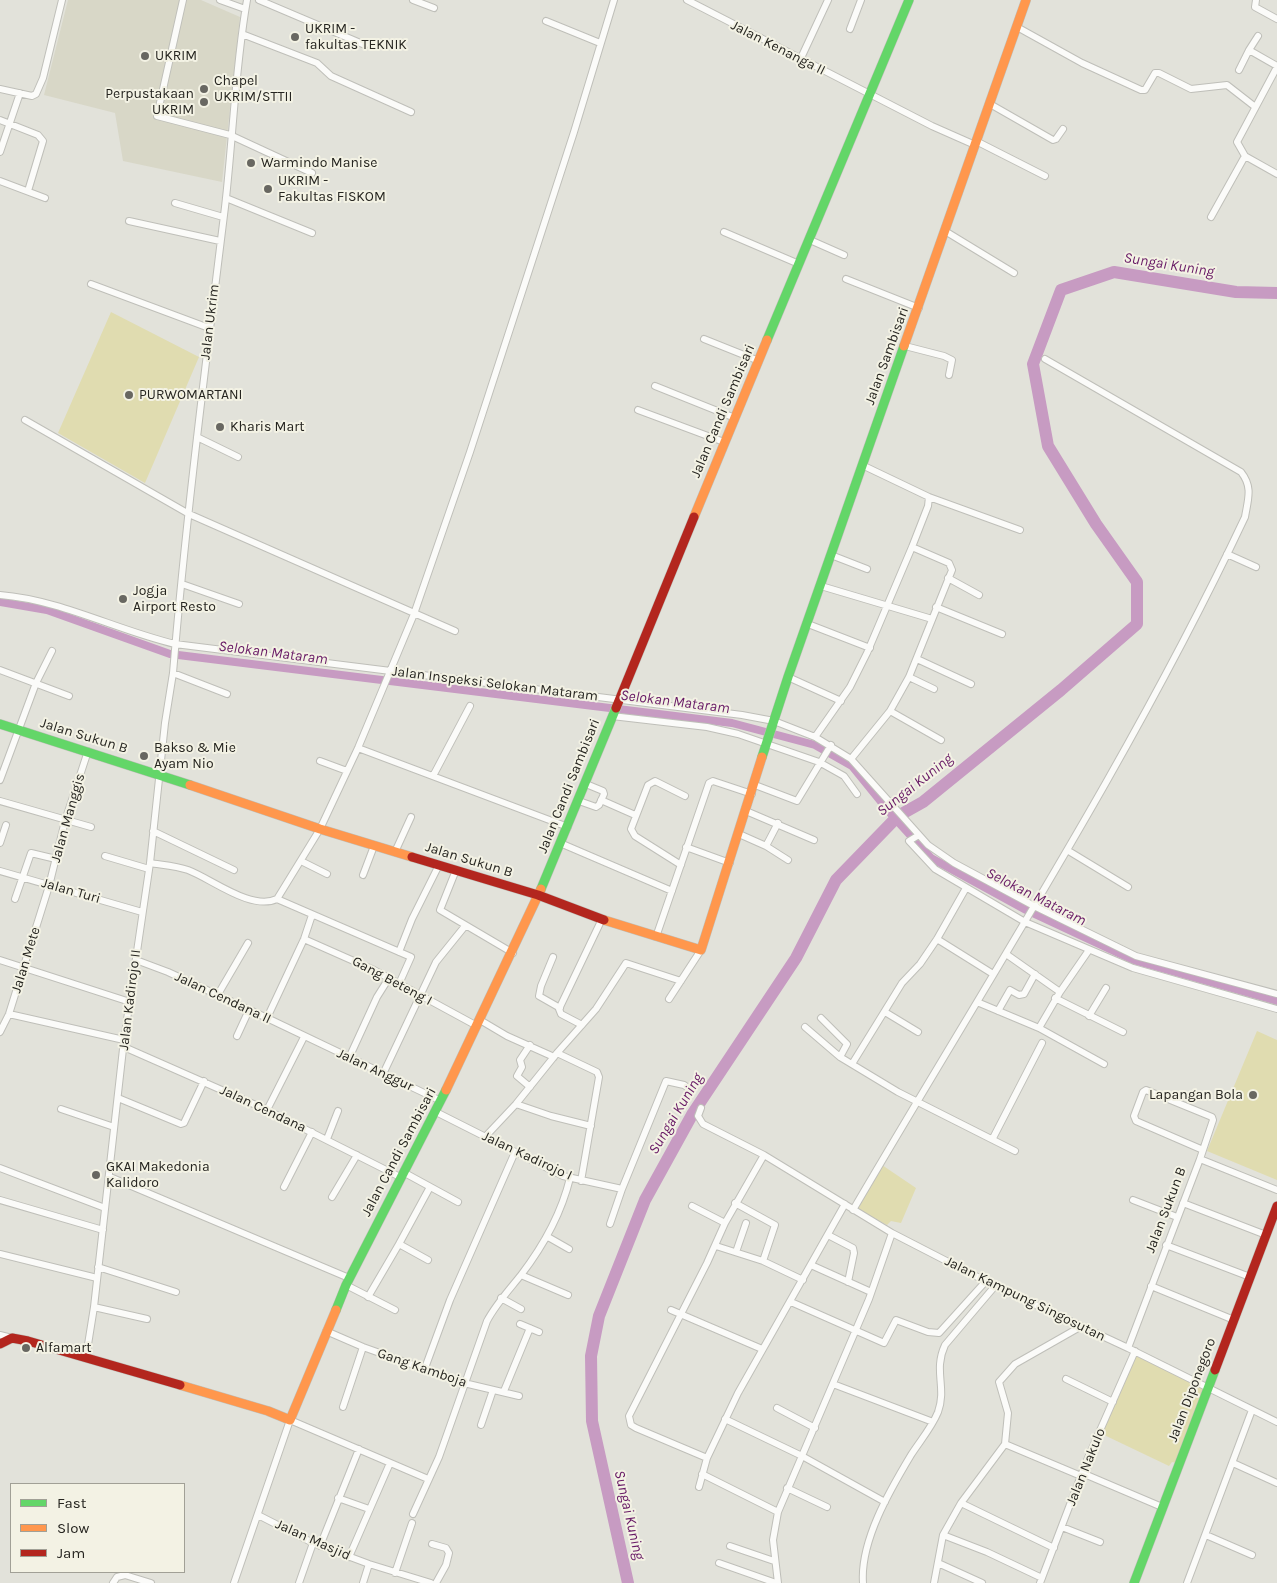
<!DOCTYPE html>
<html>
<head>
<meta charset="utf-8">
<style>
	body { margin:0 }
	#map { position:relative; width:1277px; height:1583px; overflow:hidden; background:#e2e2da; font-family:Karla,sans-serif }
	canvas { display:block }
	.legend { position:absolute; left:10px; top:1483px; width:175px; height:90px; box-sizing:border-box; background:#f3f2e4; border:1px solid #a1a096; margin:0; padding:6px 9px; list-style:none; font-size:15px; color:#262520 }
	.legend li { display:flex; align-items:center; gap:10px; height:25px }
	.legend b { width:25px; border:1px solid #a1a096 }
</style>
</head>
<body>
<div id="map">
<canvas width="1277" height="1583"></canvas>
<ul class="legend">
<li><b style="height:6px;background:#63d668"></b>Fast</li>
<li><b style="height:6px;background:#ff974d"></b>Slow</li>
<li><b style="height:6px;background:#b3261e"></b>Jam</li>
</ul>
</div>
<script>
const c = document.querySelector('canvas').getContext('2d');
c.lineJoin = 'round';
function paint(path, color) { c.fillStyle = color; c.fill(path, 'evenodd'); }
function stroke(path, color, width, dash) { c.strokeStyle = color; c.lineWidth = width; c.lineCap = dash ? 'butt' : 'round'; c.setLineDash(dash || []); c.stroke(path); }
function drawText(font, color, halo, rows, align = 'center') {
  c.font = font + ' Karla,sans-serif'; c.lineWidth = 4; c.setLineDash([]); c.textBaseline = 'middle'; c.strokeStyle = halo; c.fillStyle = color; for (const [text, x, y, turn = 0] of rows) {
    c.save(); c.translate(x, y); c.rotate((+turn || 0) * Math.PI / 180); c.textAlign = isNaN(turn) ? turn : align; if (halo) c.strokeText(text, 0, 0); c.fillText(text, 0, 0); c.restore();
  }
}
paint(new Path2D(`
	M68 0H201L240 17 222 182 123 161 115 113 44 95Z`), '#d8d7c7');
paint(new Path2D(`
	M111 312 199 357 145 483 58 433Z
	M1257 1031 1277 1040V1180L1207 1151Z
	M882 1165 916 1188 901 1223 891 1221 887 1225 857 1209Z
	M1136 1355 1205 1389 1177 1463 1172 1462 1169 1466 1102 1434Z`), '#e0dcb0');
stroke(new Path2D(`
	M0 602 47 610 170 654 732 723 815 745 852 766 891 814 931 858 1026 910 1133 960 1277 1001`), '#c79bc2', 8);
stroke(new Path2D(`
	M628 1583 592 1421 591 1356 599 1316 645 1200 693 1113 796 958 836 880 898 816 923 802 1061 690 1137 624V582L1096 524 1048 446 1033 364 1061 290 1114 272 1236 292 1277 293`), '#c79bc2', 12);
const street = new Path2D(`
	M183 0 157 116 230 135 312 173
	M220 0 245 9
	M259 0 365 45
	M413 0 434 8
	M687 0 932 126 975 145
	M1256 0 1255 7 1277 19
	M546 21 600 43
	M1017 27 1082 63 1141 90H1145L1155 73H1159L1191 89 1227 85 1254 106
	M850 29 861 0
	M242 34 317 63 331 76 411 112
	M1249 50 1258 36
	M801 58 828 0
	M1277 67 1237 142 1245 156 1277 174
	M1239 70 1249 50 1277 66
	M0 89 32 96 36 94 43 78 62 0
	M990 104 1053 140 1056 139 1063 129
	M0 120 38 135 43 141 28 191
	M976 141 1045 176
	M0 152 20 93
	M0 181 45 198
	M226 198 312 233
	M175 203 223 217
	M1211 217 1245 156
	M129 221 220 241
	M945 231 1014 273
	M724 232 799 264
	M810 240 844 255
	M846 279 919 308
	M91 284 209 328
	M704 339 759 361
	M905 346 944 356 952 360 949 375
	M655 386 735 418
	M638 410 724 442
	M25 420 189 514 455 631
	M197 437 238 457
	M862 465 929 497 1020 530
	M1227 554 1256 567
	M831 555 867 569
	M948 578 979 595
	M182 584 239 604
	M821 586 932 619
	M0 595C61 600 116 630 175 644L742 715 774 721 815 737 851 759 928 845 954 863 1034 906 1136 956 1277 994
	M936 607 1002 634
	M808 624 870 648
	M917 659 971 684
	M0 670 69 696
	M173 673 227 694
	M788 677 841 701
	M909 677 934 689
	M890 711 941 740
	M612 716 707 727 738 734 819 762 844 776 857 794
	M815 737 850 687 867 653 912 547 928 506 929 497
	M358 748 568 827
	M851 759 890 711 909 677 952 570 949 563 912 547
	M320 761 347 771
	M433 776 470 706
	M0 780 36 683 52 651
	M755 785 797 801 831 745
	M601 800 635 815
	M0 801 91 827
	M579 801 596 807 599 805 604 794 603 791 586 784
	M746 811 814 840
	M153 831 234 870
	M739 834 766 846 788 860
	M919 835 909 841 935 869 1025 922 1133 968 1277 1009
	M0 843 6 825
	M560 843 672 891
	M766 846 778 823
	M686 847 730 863
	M1067 850 1128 887
	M395 852 411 817
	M105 856 149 869
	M301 861 327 874
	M150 863C162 865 176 866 188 870 212 879 251 911 277 899L320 829 358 748 414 614 470 452 574 132 614 0
	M681 865 635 836 631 829 648 785 655 781 685 796
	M456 870 440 910 513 953
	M0 871 142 912
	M363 875 374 846
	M15 899 31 853 56 859
	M277 899 411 957 399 984
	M656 937 709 783 713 781 752 794
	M304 939 374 970 477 1026
	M937 939 993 974
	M399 952 412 919 439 865
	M1006 954 1060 992 1039 1028
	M553 957 541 986 539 996 560 1008
	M0 960 130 1002
	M136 960 168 972 267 1018 441 1101
	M1060 992 1089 950
	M217 996 248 943
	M1055 998 1123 1032
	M669 999 701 950
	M977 1002 1039 1028 1104 1064
	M998 1011 1010 990 1019 995 1024 994 1035 974
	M885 1012 918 1032
	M9 1014 124 1040
	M1089 1016 1106 988
	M267 1018 304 939 312 915
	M821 1018 847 1044 840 1057
	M480 1020 507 1036 554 1057
	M582 1025 561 1014 559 1009 602 919
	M805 1027 840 1057 898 1092 1015 1151
	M0 1032 9 1014 23 969 49 886 65 821 88 751
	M237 1036 249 1010
	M124 1047 267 1110 400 1177
	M557 1053 597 1072 599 1077 581 1181
	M349 1058 377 997 389 978
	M852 1064 902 983 920 964 937 939 966 888
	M383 1074 436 962 465 926
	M530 1087 517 1076 522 1067 520 1060 530 1045
	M118 1098 181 1124 184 1123 204 1081
	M516 1104 551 1116 591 1126
	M701 1108 698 1116 703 1124 764 1155 892 1233 995 1286 1128 1348 1277 1422
	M61 1109 114 1127
	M267 1110 304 1037
	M436 1112 563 1176 622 1189
	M485 1137 516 1104 557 1053 596 1009 626 963 681 981
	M993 1138 1042 1043
	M327 1139 338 1111
	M1200 1159 1213 1120 1212 1117 1146 1090 1143 1092 1134 1116 1136 1121 1203 1150
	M0 1168 105 1208
	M403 1172 458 1202
	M110 1177 349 1278
	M284 1187 312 1132
	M332 1197 357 1155
	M0 1200 103 1230
	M1133 1200 1177 1217
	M735 1203 775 1225 763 1261
	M1183 1203 1266 1235
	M692 1206 725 1223
	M853 1210C987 981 1132 757 1245 517 1248 499 1253 487 1241 472L1045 359
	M610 1224 622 1189 666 1081 684 1085 691 1090
	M828 1235 853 1248 854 1253 848 1282
	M548 1237 569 1249
	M399 1244 430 1187
	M1166 1245 1250 1277
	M716 1246 763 1261 803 1280
	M736 1252 746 1223
	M0 1254 97 1278
	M811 1265 871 1292
	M98 1267 176 1292
	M521 1275 568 1295
	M346 1285 395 1310
	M1151 1286 1234 1320
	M368 1297 399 1244 428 1260
	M501 1298 521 1309
	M791 1302 884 1343 896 1320 928 1332 939 1333 986 1281
	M94 1307 147 1319
	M671 1310 762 1349
	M520 1324 539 1332
	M326 1331 363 1347 464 1383 519 1396
	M0 1335 12 1338
	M1128 1348 1200 1159 1277 1190
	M86 1357 94 1307 124 1040 150 863 165 723 173 673C186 517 206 362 225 207 233 138 235 68 247 0
	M425 1368 450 1300 515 1152
	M1066 1379 1113 1402
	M833 1384 933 1422
	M504 1391 530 1328
	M343 1407 363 1347
	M777 1408 815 1428
	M725 1419 802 1456 885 1502
	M481 1425 493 1390
	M1005 1444 1081 1476
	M707 1458 636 1428 631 1425 629 1416 707 1263 725 1223 764 1155
	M1233 1463 1277 1483
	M1082 1473 1162 1507
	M702 1474 778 1512
	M699 1487 707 1458 738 1393 845 1204
	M787 1488 827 1507
	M338 1498 369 1509
	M961 1503 1054 1548
	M413 1514 439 1457 487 1321C496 1304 509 1290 521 1275 544 1245 561 1215 570 1178
	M258 1515 313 1543 369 1564 431 1583
	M1062 1527 1100 1542
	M943 1535 987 1552 1042 1578
	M1206 1535 1252 1555
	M432 1544 446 1548 449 1553 446 1565 436 1583
	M320 1546 359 1449
	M730 1546 774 1561
	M349 1557 390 1463
	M719 1563 776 1583
	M938 1563 982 1583
	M395 1573 412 1523
	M113 1583 117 1577 125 1575 151 1583
	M234 1583 290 1420 428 1479
	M299 1583 313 1543
	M363 1583 369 1564
	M778 1583 773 1540 778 1512 869 1299 892 1233
	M863 1583C860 1541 890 1490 911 1455 920 1441 932 1427 938 1412 947 1387 933 1371 945 1345L995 1286
	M934 1583 943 1535 961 1503 1005 1444 1008 1413 999 1382 1015 1364 1080 1327
	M1040 1583 1087 1460 1135 1351
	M1187 1583 1252 1410`);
const fast = new Path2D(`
	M767 340 909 0
	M0 724 190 785
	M762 757 788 677 904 346
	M541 889 616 708
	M336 1310 346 1285 446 1090
	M1134 1583 1215 1370`);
const slow = new Path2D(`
	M904 346 1026 0
	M694 517 767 340
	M190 785 320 829 412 857
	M604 920 701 950 762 757
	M446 1090 541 889
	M180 1385 268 1411 290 1420 336 1310`);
const jam = new Path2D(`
	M616 708 694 517
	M412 857 538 895 604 920
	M0 1344 12 1338 28 1341 180 1385
	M1215 1370 1277 1206`);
stroke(street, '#bfbfb9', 8);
stroke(fast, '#bfbfb9', 10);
stroke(slow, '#bfbfb9', 10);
stroke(jam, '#bfbfb9', 10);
stroke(street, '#fbfbf9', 6);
stroke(fast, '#63d668', 9);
stroke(slow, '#ff974d', 9);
stroke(jam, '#b3261e', 9);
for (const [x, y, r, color] of [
	[295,37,5,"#686761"],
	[145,56,5,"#686761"],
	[204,89,5,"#686761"],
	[204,102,5,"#686761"],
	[251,163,5,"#686761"],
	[268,189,5,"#686761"],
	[129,395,5,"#686761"],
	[220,427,5,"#686761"],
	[123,599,5,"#686761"],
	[144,756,5,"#686761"],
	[1253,1095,5,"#686761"],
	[96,1175,5,"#686761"],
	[26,1348,5,"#686761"]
]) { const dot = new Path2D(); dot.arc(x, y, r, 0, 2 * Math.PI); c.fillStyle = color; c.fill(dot); stroke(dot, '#f3f2e4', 2); }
drawText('14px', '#262520', '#f3f2e4', [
	["UKRIM -",305,29],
	["fakultas TEKNIK",305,45],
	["UKRIM",155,56],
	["Chapel",214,81],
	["UKRIM/STTII",214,97],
	["Perpustakaan",194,94,"right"],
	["UKRIM",194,110,"right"],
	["Warmindo Manise",261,163],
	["UKRIM -",278,181],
	["Fakultas FISKOM",278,197],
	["PURWOMARTANI",139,395],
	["Kharis Mart",230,427],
	["Jogja",133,591],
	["Airport Resto",133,607],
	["Bakso & Mie",154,748],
	["Ayam Nio",154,764],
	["Lapangan Bola",1243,1095,"right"],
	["GKAI Makedonia",106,1167],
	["Kalidoro",106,1183],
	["Alfamart",36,1348]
], 'left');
drawText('14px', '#262520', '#f3f2e4', [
	["Jalan Kenanga II",778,48,27],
	["Jalan Ukrim",210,322,-83],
	["Jalan Sambisari",887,356,-70],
	["Jalan Candi Sambisari",723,411,-67],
	["Jalan Inspeksi Selokan Mataram",495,684,7],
	["Jalan Sukun B",84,736,17],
	["Jalan Candi Sambisari",569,786,-68],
	["Jalan Manggis",68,818,-74],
	["Jalan Sukun B",469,860,17],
	["Jalan Turi",71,891,16],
	["Jalan Mete",26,960,-73],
	["Gang Beteng I",392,981,28],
	["Jalan Cendana II",223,998,25],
	["Jalan Kadirojo II",130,1000,-83],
	["Jalan Anggur",375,1070,25],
	["Jalan Cendana",263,1109,25],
	["Jalan Candi Sambisari",399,1152,-62],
	["Jalan Kadirojo I",527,1156,25],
	["Jalan Sukun B",1166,1210,-69],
	["Jalan Kampung Singosutan",1025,1299,26],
	["Gang Kamboja",422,1368,19],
	["Jalan Diponegoro",1192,1390,-69],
	["Jalan Nakulo",1086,1467,-68],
	["Jalan Masjid",313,1540,24]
]);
drawText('italic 15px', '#671965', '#f3f2e4', [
	["Sungai Kuning",1169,265,9],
	["Selokan Mataram",273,653,7],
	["Selokan Mataram",675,702,7],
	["Sungai Kuning",915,785,-38],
	["Selokan Mataram",1036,897,27],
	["Sungai Kuning",676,1114,-59],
	["Sungai Kuning",629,1515,77]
]);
</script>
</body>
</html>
